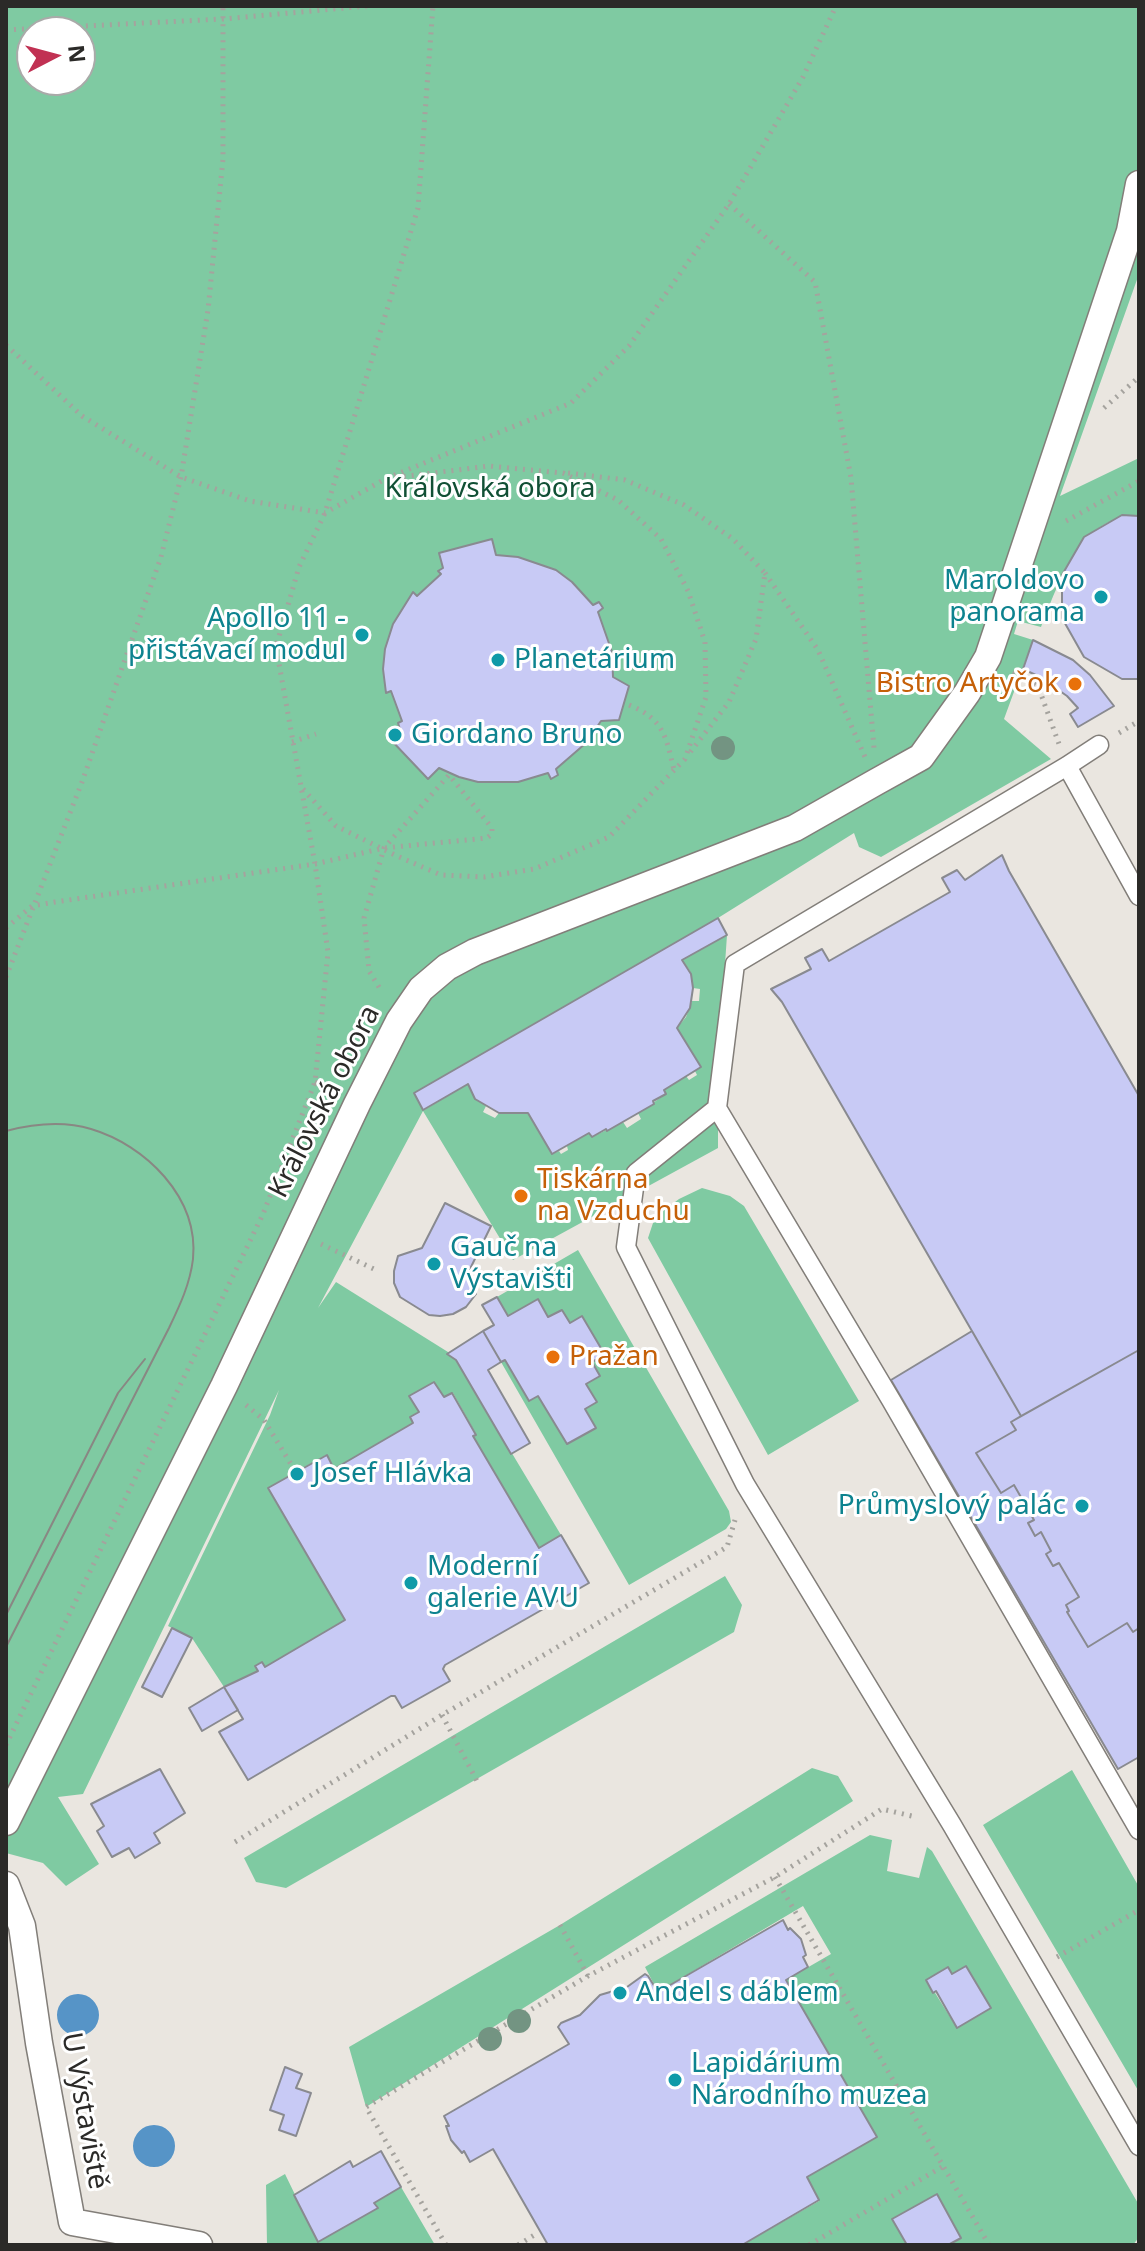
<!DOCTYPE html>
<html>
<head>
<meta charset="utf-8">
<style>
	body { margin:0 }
	#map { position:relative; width:1145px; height:2251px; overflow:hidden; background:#eae6e0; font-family:"Noto Sans",sans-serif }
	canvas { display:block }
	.frame { position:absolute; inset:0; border:8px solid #2b2a28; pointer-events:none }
	.north { position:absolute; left:16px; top:16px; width:80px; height:80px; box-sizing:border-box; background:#fff; border:2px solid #aaaaa9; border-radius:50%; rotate:84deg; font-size:22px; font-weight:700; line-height:32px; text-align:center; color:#2b2a28 }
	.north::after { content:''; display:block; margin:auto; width:28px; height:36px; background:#c13153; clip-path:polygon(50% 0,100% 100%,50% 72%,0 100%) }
</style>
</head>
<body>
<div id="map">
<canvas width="1145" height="2251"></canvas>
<div class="frame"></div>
<div class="north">N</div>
</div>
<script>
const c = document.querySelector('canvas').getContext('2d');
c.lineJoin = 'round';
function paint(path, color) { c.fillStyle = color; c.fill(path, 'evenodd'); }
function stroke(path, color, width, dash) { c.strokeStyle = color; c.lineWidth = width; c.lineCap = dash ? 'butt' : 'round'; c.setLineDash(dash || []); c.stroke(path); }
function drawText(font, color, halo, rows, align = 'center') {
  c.font = font + ' "Noto Sans",sans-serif'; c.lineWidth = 6; c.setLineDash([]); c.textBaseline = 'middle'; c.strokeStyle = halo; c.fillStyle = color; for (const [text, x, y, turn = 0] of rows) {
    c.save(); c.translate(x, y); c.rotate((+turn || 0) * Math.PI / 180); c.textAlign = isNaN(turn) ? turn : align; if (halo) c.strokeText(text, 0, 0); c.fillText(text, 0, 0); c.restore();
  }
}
paint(new Path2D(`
	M6 6H1139V274L1060 496 1139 458V516C1079 515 1060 581 1041 627L1018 621 1014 634 1033 640 1004 719 1051 759 881 857 859 847 854 833 718 918 414 1093 424 1110 468 1084 475 1098 486 1106 483 1112 495 1118 499 1113H528L552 1154 559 1151 561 1154 568 1150 567 1146 589 1133 592 1137 623 1122 627 1128 641 1119 638 1113 666 1094 664 1090 686 1076 689 1080 697 1075 695 1071 701 1067 677 1028 686 1017 692 1001H699L700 989 693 988 690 971 682 960 727 935 718 1066V1148L513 1260 423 1111 318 1308 336 1282 448 1352 456 1360 561 1535 539 1548 473 1437 476 1434 453 1393 444 1397 434 1382 410 1396 419 1412 410 1417 413 1423 334 1469 326 1455 268 1488 345 1620 265 1667 256 1666 258 1671 224 1687 192 1638 168 1626 270 1415 279 1390 83 1794 58 1797 99 1864 66 1886 43 1863 6 1853ZM32 32H80V80H32Z
	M702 1188 730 1196 744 1206 859 1401 768 1455 648 1238 655 1217 679 1199Z
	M578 1250 729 1511 731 1522 726 1529 629 1585 501 1362 505 1360 529 1401 538 1396 568 1444 595 1428 585 1409 597 1402 586 1384 600 1376 592 1362 605 1355 570 1323 562 1310 548 1317 538 1299 508 1316 497 1297Z
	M725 1576 742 1605 734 1632 286 1888 256 1882 244 1858Z
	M812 1768 838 1776 853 1801 366 2107 349 2047 560 1925Z
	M1072 1770 1139 1887V2092L983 1825Z
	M870 1835 892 1840 887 1871 919 1878 927 1847 932 1851 1139 2205V2237L1133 2245H948L961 2237 937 2194 893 2219 907 2245H742L819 2201 807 2177 877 2137 786 1980 831 1954 803 1906 658 1992 645 1967ZM966 1966 991 2008 957 2028 927 1980 947 1967 952 1974Z
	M285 2174 318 2242 377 2208 374 2203 401 2187 435 2245H267L266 2185Z`), '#7fcaa2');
paint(new Path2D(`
	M57 2015a21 21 0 1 1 42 0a21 21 0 1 1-42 0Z
	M133 2146a21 21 0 1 1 42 0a21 21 0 1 1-42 0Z`), '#5694c7');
const building = new Path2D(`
	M1122 515 1139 516V679H1122L1084 657 1062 618V575L1084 537Z
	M492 539 496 555 518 557 556 570 572 582 593 605 599 602 603 608 598 612 612 652 613 677 629 686 619 720 601 721 586 743 556 769 558 775 551 779 548 773 518 782H478L459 777 439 768 428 779 391 740 400 729 398 723 402 721 391 691 386 693 383 669 385 649 393 624 413 592 417 596 441 574 438 571 443 568 439 553Z
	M1033 640 1073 660 1090 675 1114 706 1078 727 1070 714 1078 708 1067 696 1040 677 1023 669Z
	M1002 855 1009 871 1139 1096V1350L1021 1416 782 1002 771 989 811 969 805 958 822 949 829 961 950 892 942 878 957 870 965 880Z
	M718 918 727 935 682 960 691 974 693 988 690 1008 677 1028 701 1067 664 1090 666 1094 653 1101 654 1104 607 1131 606 1129 592 1137 589 1133 552 1154 528 1113H499L475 1099 468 1084 423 1110 414 1093Z
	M445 1203 491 1226 469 1271 476 1294 466 1307 453 1314 440 1316 429 1315 400 1297 394 1283V1271L398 1256 422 1248Z
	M497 1297 508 1316 538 1299 548 1317 562 1310 570 1323 582 1316 605 1355 592 1362 600 1376 586 1384 597 1402 585 1409 596 1428 567 1444 538 1396 529 1401 505 1360 501 1362 483 1331 494 1325 482 1305Z
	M483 1331 501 1362 488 1370 530 1443 511 1454 456 1360 447 1354Z
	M972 1331 1021 1416 1011 1422 1016 1430 976 1453 1001 1493 1014 1485 1034 1520 1028 1523 1035 1536 1041 1532 1051 1551 1046 1554 1053 1566 1059 1563 1079 1597 1066 1605 1069 1611 1067 1612 1088 1647 1127 1623 1133 1632 1139 1628V1757L1118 1769 891 1380Z
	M1139 1350V1628L1133 1632 1127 1623 1088 1647 1067 1612 1069 1611 1066 1605 1079 1597 1059 1563 1053 1566 1046 1554 1051 1551 1041 1532 1035 1536 1028 1523 1034 1520 1014 1485 1001 1493 976 1453 1016 1430 1011 1422Z
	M434 1382 444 1397 452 1393 476 1435 473 1436 539 1548 561 1535 589 1583 445 1665 443 1669 450 1681 402 1708 395 1696H391L248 1780 219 1732 243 1719 224 1687 258 1671 255 1666 262 1662 265 1667 345 1620 268 1488 327 1455 334 1469 413 1423 410 1417 419 1412 409 1396Z
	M172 1628 192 1638 162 1697 142 1687Z
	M224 1687 238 1710 202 1731 189 1708Z
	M160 1769 185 1813 154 1833 160 1843 135 1858 129 1848 112 1857 97 1831 104 1826 91 1804Z
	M783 1920 788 1930 790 1928 801 1939 806 1955 803 1957 808 1967 786 1980 877 2137 807 2177 819 2200 742 2245H548L493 2149 470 2162 464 2151 462 2153 451 2140 446 2126H449L444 2116 569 2044 558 2027 561 2023 580 2015 600 1995 627 1987 645 1974 648 1976 658 1992Z
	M966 1966 991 2008 957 2028 936 1991 933 1993 926 1980 948 1967 952 1974Z
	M285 2067 302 2074 296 2088 311 2093 296 2136 279 2130 284 2115 270 2110Z
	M381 2151 401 2187 374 2203 378 2208 318 2242 294 2195 350 2161 353 2167Z
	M937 2194 961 2238 948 2245H907L892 2219Z`);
paint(building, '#c8caf5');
stroke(building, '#898a90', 2);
const service = new Path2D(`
	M1067 766 1139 896
	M717 1108 735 964 1067 766 1099 745
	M1139 1830 891 1400 717 1108 636 1173 626 1247 745 1484 952 1825 1139 2146`);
const pedestrian = new Path2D(`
	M6 1822 224 1386 357 1104 399 1021 421 989 447 967 475 952 795 828 876 782 921 757 967 693 988 657 1130 231 1139 184
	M6 1885 22 1926 39 2043 72 2222 199 2245`);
stroke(service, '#827e79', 21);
stroke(pedestrian, '#827e79', 29);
stroke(new Path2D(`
	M6 30 223 19 367 6
	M729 204 815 282 851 478 874 748
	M6 345 82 416 181 477 250 501 325 513 385 479 571 403 629 346 729 204 803 77 836 6
	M1104 408 1139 377
	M568 473 625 480 684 505 733 539 765 573 756 639 729 702 688 755
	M1066 521 1139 481
	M765 573 818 650 865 757
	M1013 672 1038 686 1059 744
	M629 705C664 719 666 737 674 770
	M1119 733 1139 721
	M292 742 316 734
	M303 789 336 826 397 856 441 875 484 877 534 869 609 837 685 759 706 697 705 642 688 591 661 539 618 500 563 473 489 466 392 478
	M6 928 32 906 55 902 315 864 384 848 487 838 492 834V828L449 775 384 848 364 918 369 971 382 992
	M6 977 82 782 161 557 181 477 208 310 223 159V6
	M315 1082 332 1091
	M321 1244 374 1269
	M246 1405 264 1420 297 1474
	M442 1715 477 1781
	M6 1745 263 1214 315 1082 328 952 315 864 276 647 299 567 325 513 418 208 433 6
	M235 1842 442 1715 727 1547 735 1520
	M775 1877 989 2245
	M560 1925 588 1976
	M1057 1957 1139 1910
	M446 2245 366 2107 588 1976 775 1877 882 1809 916 1817
	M518 2245 536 2234
	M809 2245 942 2167`), '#a5a39e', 5, [2, 6]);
stroke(service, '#fff', 18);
stroke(pedestrian, '#fff', 26);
stroke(new Path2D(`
	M6 1131C33 1124 64 1121 91 1129 145 1145 199 1197 193 1259 190 1284 180 1305 169 1328L6 1647
	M6 1615 118 1393 145 1359`), '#898783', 2);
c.fillStyle = '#739482';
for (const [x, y] of [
	[723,748],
	[519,2021],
	[490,2039]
]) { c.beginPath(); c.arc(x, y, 12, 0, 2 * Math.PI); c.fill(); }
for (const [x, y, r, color] of [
	[1101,597,8,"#0f9aa8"],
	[362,635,8,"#0f9aa8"],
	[498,660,8,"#0f9aa8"],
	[1075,684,8,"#e8710a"],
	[395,735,8,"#0f9aa8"],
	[521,1196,8,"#e8710a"],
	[434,1264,8,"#0f9aa8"],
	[553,1357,8,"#e8710a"],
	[297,1474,8,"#0f9aa8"],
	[1082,1506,8,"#0f9aa8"],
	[411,1583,8,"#0f9aa8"],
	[620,1993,8,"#0f9aa8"],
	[675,2080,8,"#0f9aa8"]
]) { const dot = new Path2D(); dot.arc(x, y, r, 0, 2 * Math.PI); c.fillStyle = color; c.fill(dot); stroke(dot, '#fff', 3); }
drawText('28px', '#115035', '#fff', [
	["Královská obora",490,489]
]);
drawText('28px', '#0d838f', '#fff', [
	["Maroldovo",1085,581,"right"],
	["panorama",1085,613,"right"],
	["Apollo 11 -",346,619,"right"],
	["přistávací modul",346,651,"right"],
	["Planetárium",514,660],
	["Giordano Bruno",411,735],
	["Gauč na",450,1248],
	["Výstavišti",450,1280],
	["Josef Hlávka",313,1474],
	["Průmyslový palác",1066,1506,"right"],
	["Moderní",427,1567],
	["galerie AVU",427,1599],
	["Andel s dáblem",636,1993],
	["Lapidárium",691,2064],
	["Národního muzea",691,2096]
], 'left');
drawText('28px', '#c56008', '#fff', [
	["Bistro Artyčok",1059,684,"right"],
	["Tiskárna",537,1180],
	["na Vzduchu",537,1212],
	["Pražan",569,1357]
], 'left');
drawText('28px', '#2b2a28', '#fff', [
	["Královská obora",325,1102,-63],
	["U Výstaviště",84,2111,80]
]);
</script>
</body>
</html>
